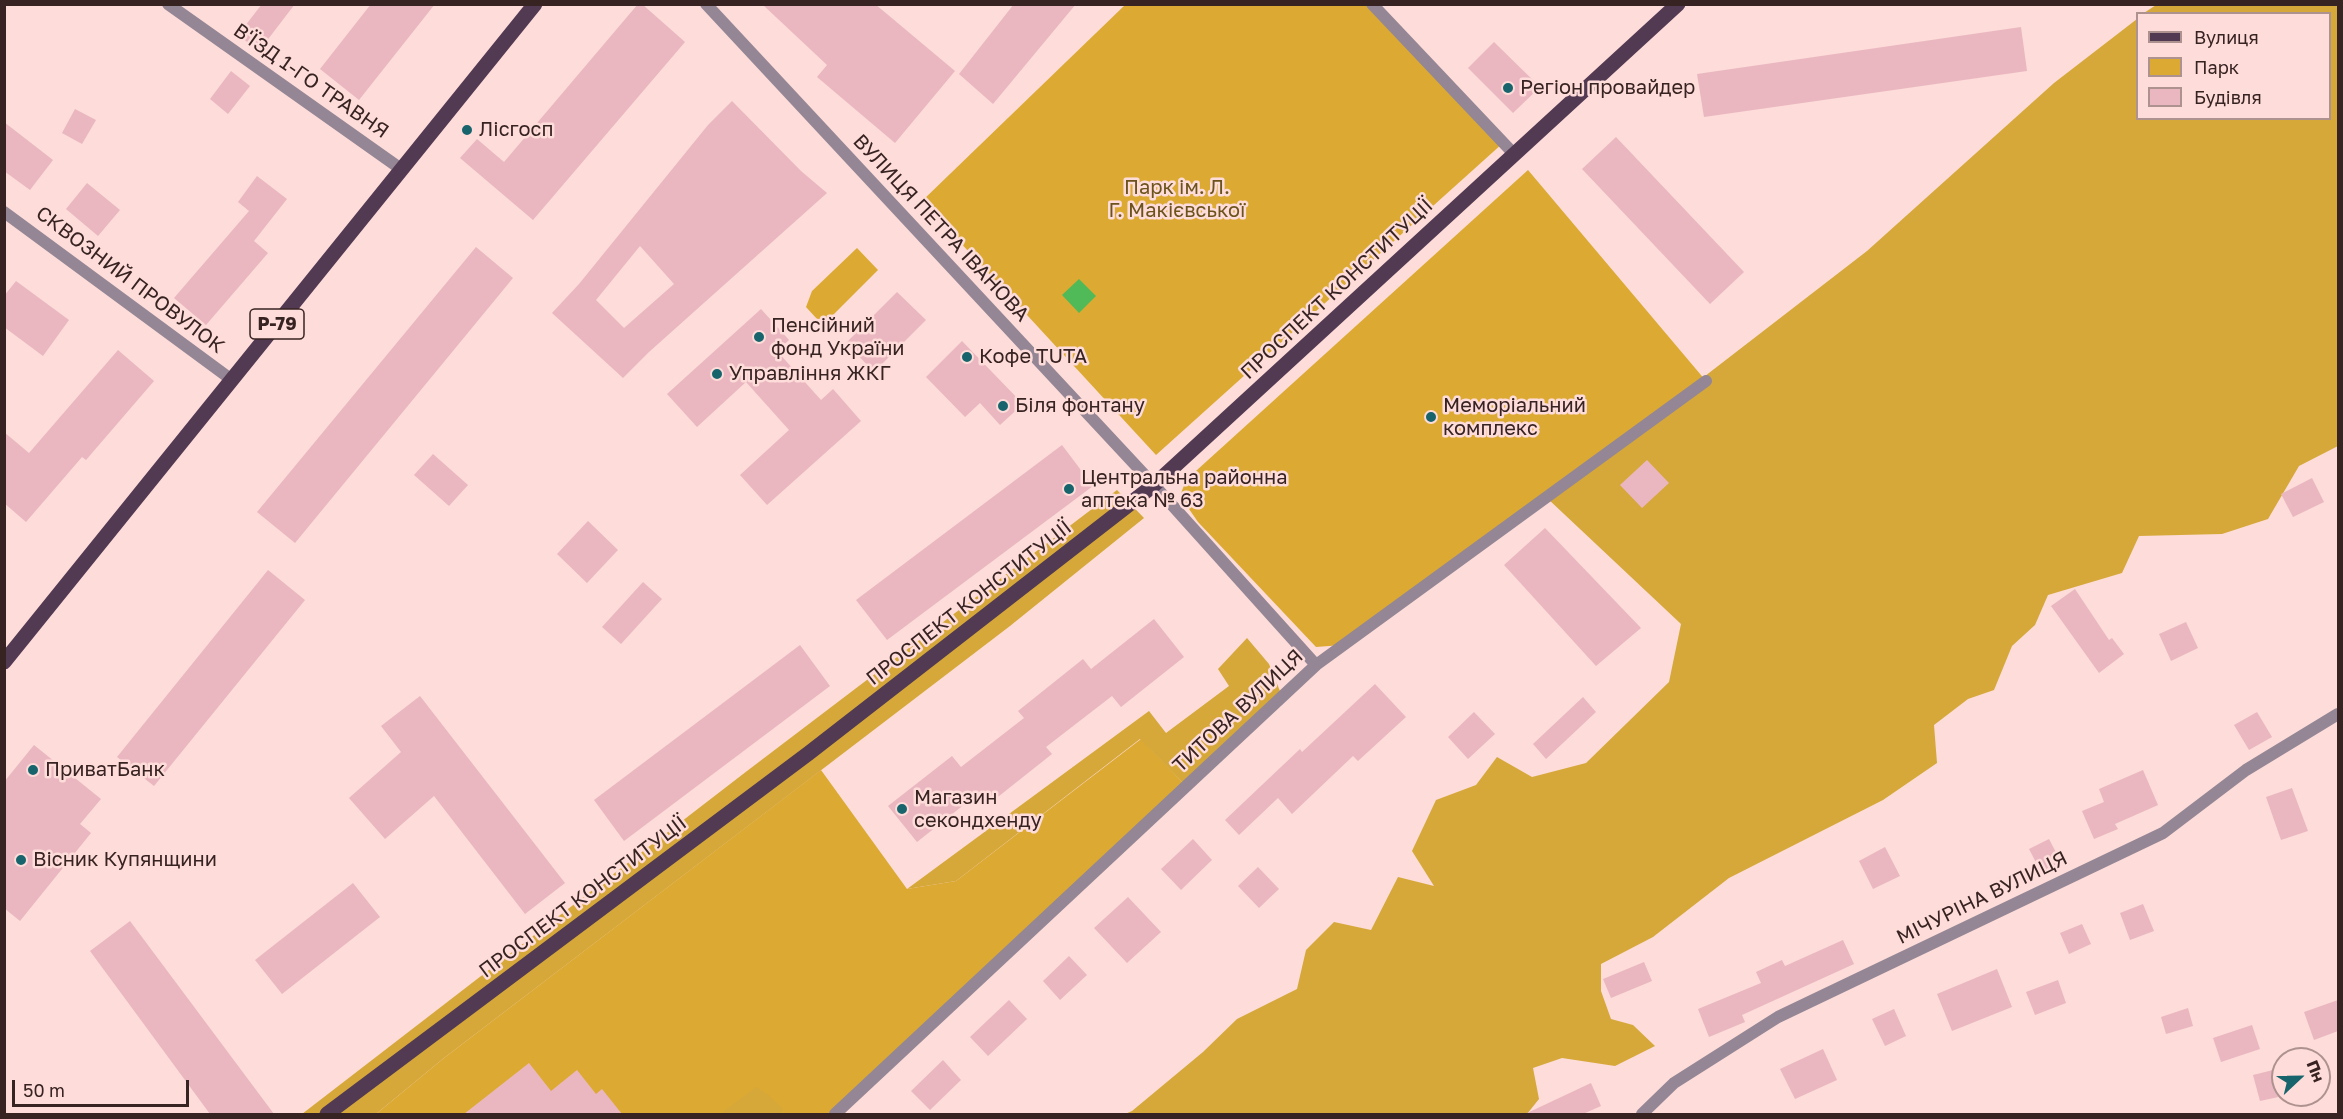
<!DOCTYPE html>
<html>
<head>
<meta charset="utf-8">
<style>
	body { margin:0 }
	#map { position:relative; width:2343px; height:1119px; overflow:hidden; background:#fddcd9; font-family:"Golos Text",sans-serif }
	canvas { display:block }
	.frame { position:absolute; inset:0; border:6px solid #372322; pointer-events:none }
	.legend { position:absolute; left:2136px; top:12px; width:195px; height:108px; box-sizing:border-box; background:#fddcd9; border:2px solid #ae9290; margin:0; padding:8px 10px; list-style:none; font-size:18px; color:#372322 }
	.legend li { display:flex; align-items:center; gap:12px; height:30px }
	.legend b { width:30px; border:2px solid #ae9290 }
	.north { position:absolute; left:2271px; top:1047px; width:60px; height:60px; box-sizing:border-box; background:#fddcd9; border:2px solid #ae9290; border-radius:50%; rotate:68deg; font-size:16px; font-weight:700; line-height:24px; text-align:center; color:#372322 }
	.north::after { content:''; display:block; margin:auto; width:21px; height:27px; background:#17646c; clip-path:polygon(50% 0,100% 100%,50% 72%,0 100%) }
	.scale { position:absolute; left:12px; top:1080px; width:177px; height:27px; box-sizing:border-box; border:3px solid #372322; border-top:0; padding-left:8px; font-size:18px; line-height:21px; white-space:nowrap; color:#372322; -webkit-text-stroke:4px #fddcd9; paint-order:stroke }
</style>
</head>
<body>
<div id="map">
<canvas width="2343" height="1119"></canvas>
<div class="frame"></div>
<ul class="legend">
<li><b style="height:8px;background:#523a53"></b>Вулиця</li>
<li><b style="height:16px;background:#dcaa32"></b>Парк</li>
<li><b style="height:16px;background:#eab7c1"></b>Будівля</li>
</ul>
<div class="north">Пн</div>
<div class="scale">50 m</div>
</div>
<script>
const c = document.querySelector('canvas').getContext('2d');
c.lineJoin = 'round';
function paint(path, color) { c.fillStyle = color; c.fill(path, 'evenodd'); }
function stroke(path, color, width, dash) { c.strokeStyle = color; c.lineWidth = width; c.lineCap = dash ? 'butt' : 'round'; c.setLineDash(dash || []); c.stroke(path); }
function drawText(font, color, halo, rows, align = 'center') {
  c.font = font + ' "Golos Text",sans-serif'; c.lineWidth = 5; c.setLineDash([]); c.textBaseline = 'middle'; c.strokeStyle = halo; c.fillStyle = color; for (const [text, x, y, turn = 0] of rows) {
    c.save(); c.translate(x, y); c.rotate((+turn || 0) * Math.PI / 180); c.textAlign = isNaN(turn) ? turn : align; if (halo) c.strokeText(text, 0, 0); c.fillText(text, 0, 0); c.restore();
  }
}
paint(new Path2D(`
	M1125 5H1372L1503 143 1156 455 922 201Z
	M1528 170 1706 381 1342 645 1316 647 1198 522 1180 496 1186 480Z
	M857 248 878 270 830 318 817 319 806 307 812 291Z
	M1141 739 1186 786 834 1114H376L444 1058 821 770 907 889 956 881Z`), '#dcaa32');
paint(new Path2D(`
	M2156 5H2338V446L2299 466 2268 519 2222 534 2139 536 2122 573 2048 595 2035 625 2012 646 1994 690 1968 699 1934 725 1937 763 1883 800 1729 878 1653 937 1601 964V991L1611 1019 1633 1025 1655 1046 1615 1066 1562 1058 1533 1068 1539 1099 1527 1114H1125L1132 1111 1203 1052 1237 1019 1297 989 1306 950 1334 922 1371 930 1398 877 1434 886 1412 851 1436 800 1476 785 1497 757 1532 777 1586 763 1669 682 1681 624 1547 498 1867 251 2054 83 2137 19 2138 118H2330V14L2144 13Z
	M1117 490 1144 518 1010 626 444 1058 376 1114H302L747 771Z
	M1247 638 1269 664 1282 696 1186 786 1140 739 956 881 907 889 1149 711 1166 733 1229 686 1218 669Z
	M756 1087 767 1094 783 1109 780 1114H720Z`), '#d6a83a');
paint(new Path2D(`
	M1079 279 1096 296 1079 313 1062 295Z`), '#50b958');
paint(new Path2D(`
	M262 4H295L259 51 238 35Z
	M371 4H435L359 100 320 69Z
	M638 4H642L685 42 533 220 460 158 477 139 504 162Z
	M762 4H875L955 71 895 143 817 77 827 65Z
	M1014 4H1076L993 104 959 74Z
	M2021 27 2027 71 1704 117 1697 74Z
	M1494 42 1540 87 1513 113 1468 68Z
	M231 71 250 86 228 114 210 99Z
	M732 101 801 171 827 193 649 352 623 378 552 313 579 284 708 125ZM640 246 674 284 624 328 596 300Z
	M75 109 96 120 82 144 62 133Z
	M4 122 53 160 30 190 4 171Z
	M1616 137 1744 272 1710 304 1582 169Z
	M257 176 287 199 254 241 268 253 206 325 174 298 249 211 238 202Z
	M87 183 120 210 98 236 66 209Z
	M476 247 513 278 295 543 257 512Z
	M16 281 69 320 43 356 4 327V296Z
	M897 292 926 320 874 372 846 343Z
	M761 309 789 340 777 351 821 400 833 389 861 421 767 505 740 475 789 430 746 382 697 427 667 394Z
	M962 341 1023 404 1000 425 980 403 965 417 926 377Z
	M118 350 154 381 86 460 82 457 26 522 4 503V432L29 453Z
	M1062 445 1093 486 887 640 856 600Z
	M433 454 468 485 449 506 414 475Z
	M1647 460 1669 483 1642 508 1620 485Z
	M2312 478 2324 502 2293 517 2281 494Z
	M588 521 618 550 587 583 557 554Z
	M1545 528 1641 628 1596 666 1504 565Z
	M268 570 305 600 154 786 117 757Z
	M643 582 662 599 621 644 602 627Z
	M2075 589 2109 640 2112 638 2124 654 2099 673 2051 606Z
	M1154 619 1184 657 1121 707 1112 696 1046 747 1052 754 989 804 980 792 917 842 888 806 952 756 961 767 1024 718 1018 711 1083 659 1091 669Z
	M2186 622 2198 648 2171 661 2159 634Z
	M800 645 830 686 624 841 594 800Z
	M1375 684 1406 717 1358 761 1353 756 1292 814 1278 798 1239 835 1225 820 1300 749 1302 752Z
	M420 696 565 883 525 914 434 796 385 839 349 798 401 752 381 726Z
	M1583 697 1596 712 1546 759 1533 744Z
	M1474 712 1495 734 1468 759 1448 737Z
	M2257 712 2272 737 2249 750 2234 725Z
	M34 745 101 799 80 824 91 833 20 921 4 908V782Z
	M2143 770 2158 805 2115 824 2118 829 2094 839 2082 811 2104 802 2099 789Z
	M2292 788 2308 831 2281 840 2266 797Z
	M1193 839 1212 860 1181 890 1161 869Z
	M2049 839 2061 862 2041 872 2029 849Z
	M1885 847 1900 876 1873 889 1859 861Z
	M1258 867 1279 889 1259 908 1238 886Z
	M353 883 380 917 282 994 255 960Z
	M1128 897 1161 932 1127 963 1094 928Z
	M2143 904 2154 931 2130 940 2120 913Z
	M130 921 274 1114H210L90 951Z
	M2082 924 2091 944 2069 954 2060 933Z
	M1843 940 1854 964 1742 1015 1745 1022 1709 1037 1698 1009 1761 983 1756 972 1782 960 1785 966Z
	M1069 956 1087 975 1060 1000 1043 981Z
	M1644 962 1652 981 1611 998 1603 979Z
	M1997 969 2012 1007 1952 1031 1937 994Z
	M2058 980 2066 1003 2035 1015 2026 992Z
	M1009 1000 1027 1019 988 1056 970 1037Z
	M2338 1000V1031L2314 1040 2304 1012Z
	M2188 1008 2193 1026 2166 1034 2161 1017Z
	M1894 1009 1906 1036 1885 1046 1872 1019Z
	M2252 1025 2260 1049 2221 1062 2213 1038Z
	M1823 1049 1837 1080 1795 1099 1780 1069Z
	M943 1060 961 1080 930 1110 911 1091Z
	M529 1063 551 1091 577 1070 596 1094 602 1089 622 1114H464Z
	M2277 1069 2283 1096 2260 1101 2253 1075Z
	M1591 1083 1601 1106 1583 1114H1525Z`), '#eab7c1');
stroke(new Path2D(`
	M168 4 401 169
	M706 4 1154 485 1316 665
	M1372 4 1514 154
	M4 212 232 380
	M835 1114 1316 665 1706 381
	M1642 1114 1674 1083 1778 1017 2163 833 2246 770 2338 714`), '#948695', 12);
stroke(new Path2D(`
	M4 662 535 4
	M327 1114 809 753 1154 485 1678 4`), '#523a53', 15);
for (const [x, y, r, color] of [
	[1508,88,6,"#17646c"],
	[467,130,6,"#17646c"],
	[759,337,6,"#17646c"],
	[967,357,6,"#17646c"],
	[717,374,6,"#17646c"],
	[1003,406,6,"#17646c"],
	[1431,417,6,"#17646c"],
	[1069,489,6,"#17646c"],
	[33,770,6,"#17646c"],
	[902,809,6,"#17646c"],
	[21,860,6,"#17646c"]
]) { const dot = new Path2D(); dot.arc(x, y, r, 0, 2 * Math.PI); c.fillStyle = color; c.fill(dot); stroke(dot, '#fddcd9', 2); }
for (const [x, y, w] of [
	[277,324,54]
]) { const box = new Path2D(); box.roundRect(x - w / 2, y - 15, w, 30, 4.5); c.fillStyle = '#fddcd9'; c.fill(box); stroke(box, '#372322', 1.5); }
drawText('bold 18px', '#372322', null, [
	["Р-79",277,324]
]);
drawText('20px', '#372322', '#fddcd9', [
	["В'ЇЗД 1-ГО ТРАВНЯ",311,81,35],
	["ВУЛИЦЯ ПЕТРА ІВАНОВА",941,228,47],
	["СКВОЗНИЙ ПРОВУЛОК",130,280,37],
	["ПРОСПЕКТ КОНСТИТУЦІЇ",1337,289,-43],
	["ПРОСПЕКТ КОНСТИТУЦІЇ",969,603,-38],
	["ТИТОВА ВУЛИЦЯ",1238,711,-43],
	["ПРОСПЕКТ КОНСТИТУЦІЇ",583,897,-37],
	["МІЧУРІНА ВУЛИЦЯ",1982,898,-26]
]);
drawText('20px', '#372322', '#fddcd9', [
	["Регіон провайдер",1520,88],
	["Лісгосп",479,130],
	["Пенсійний",771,326],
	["фонд України",771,349],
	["Кофе TUTA",979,357],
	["Управління ЖКГ",729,374],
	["Біля фонтану",1015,406],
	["Меморіальний",1443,406],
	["комплекс",1443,429],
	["Центральна районна",1081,478],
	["аптека № 63",1081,501],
	["ПриватБанк",45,770],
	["Магазин",914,798],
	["секондхенду",914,821],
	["Вісник Купянщини",33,860]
], 'left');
drawText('20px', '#6b531b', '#fddcd9', [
	["Парк ім. Л.",1177,188],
	["Г. Макієвської",1177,211]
]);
</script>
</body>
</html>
